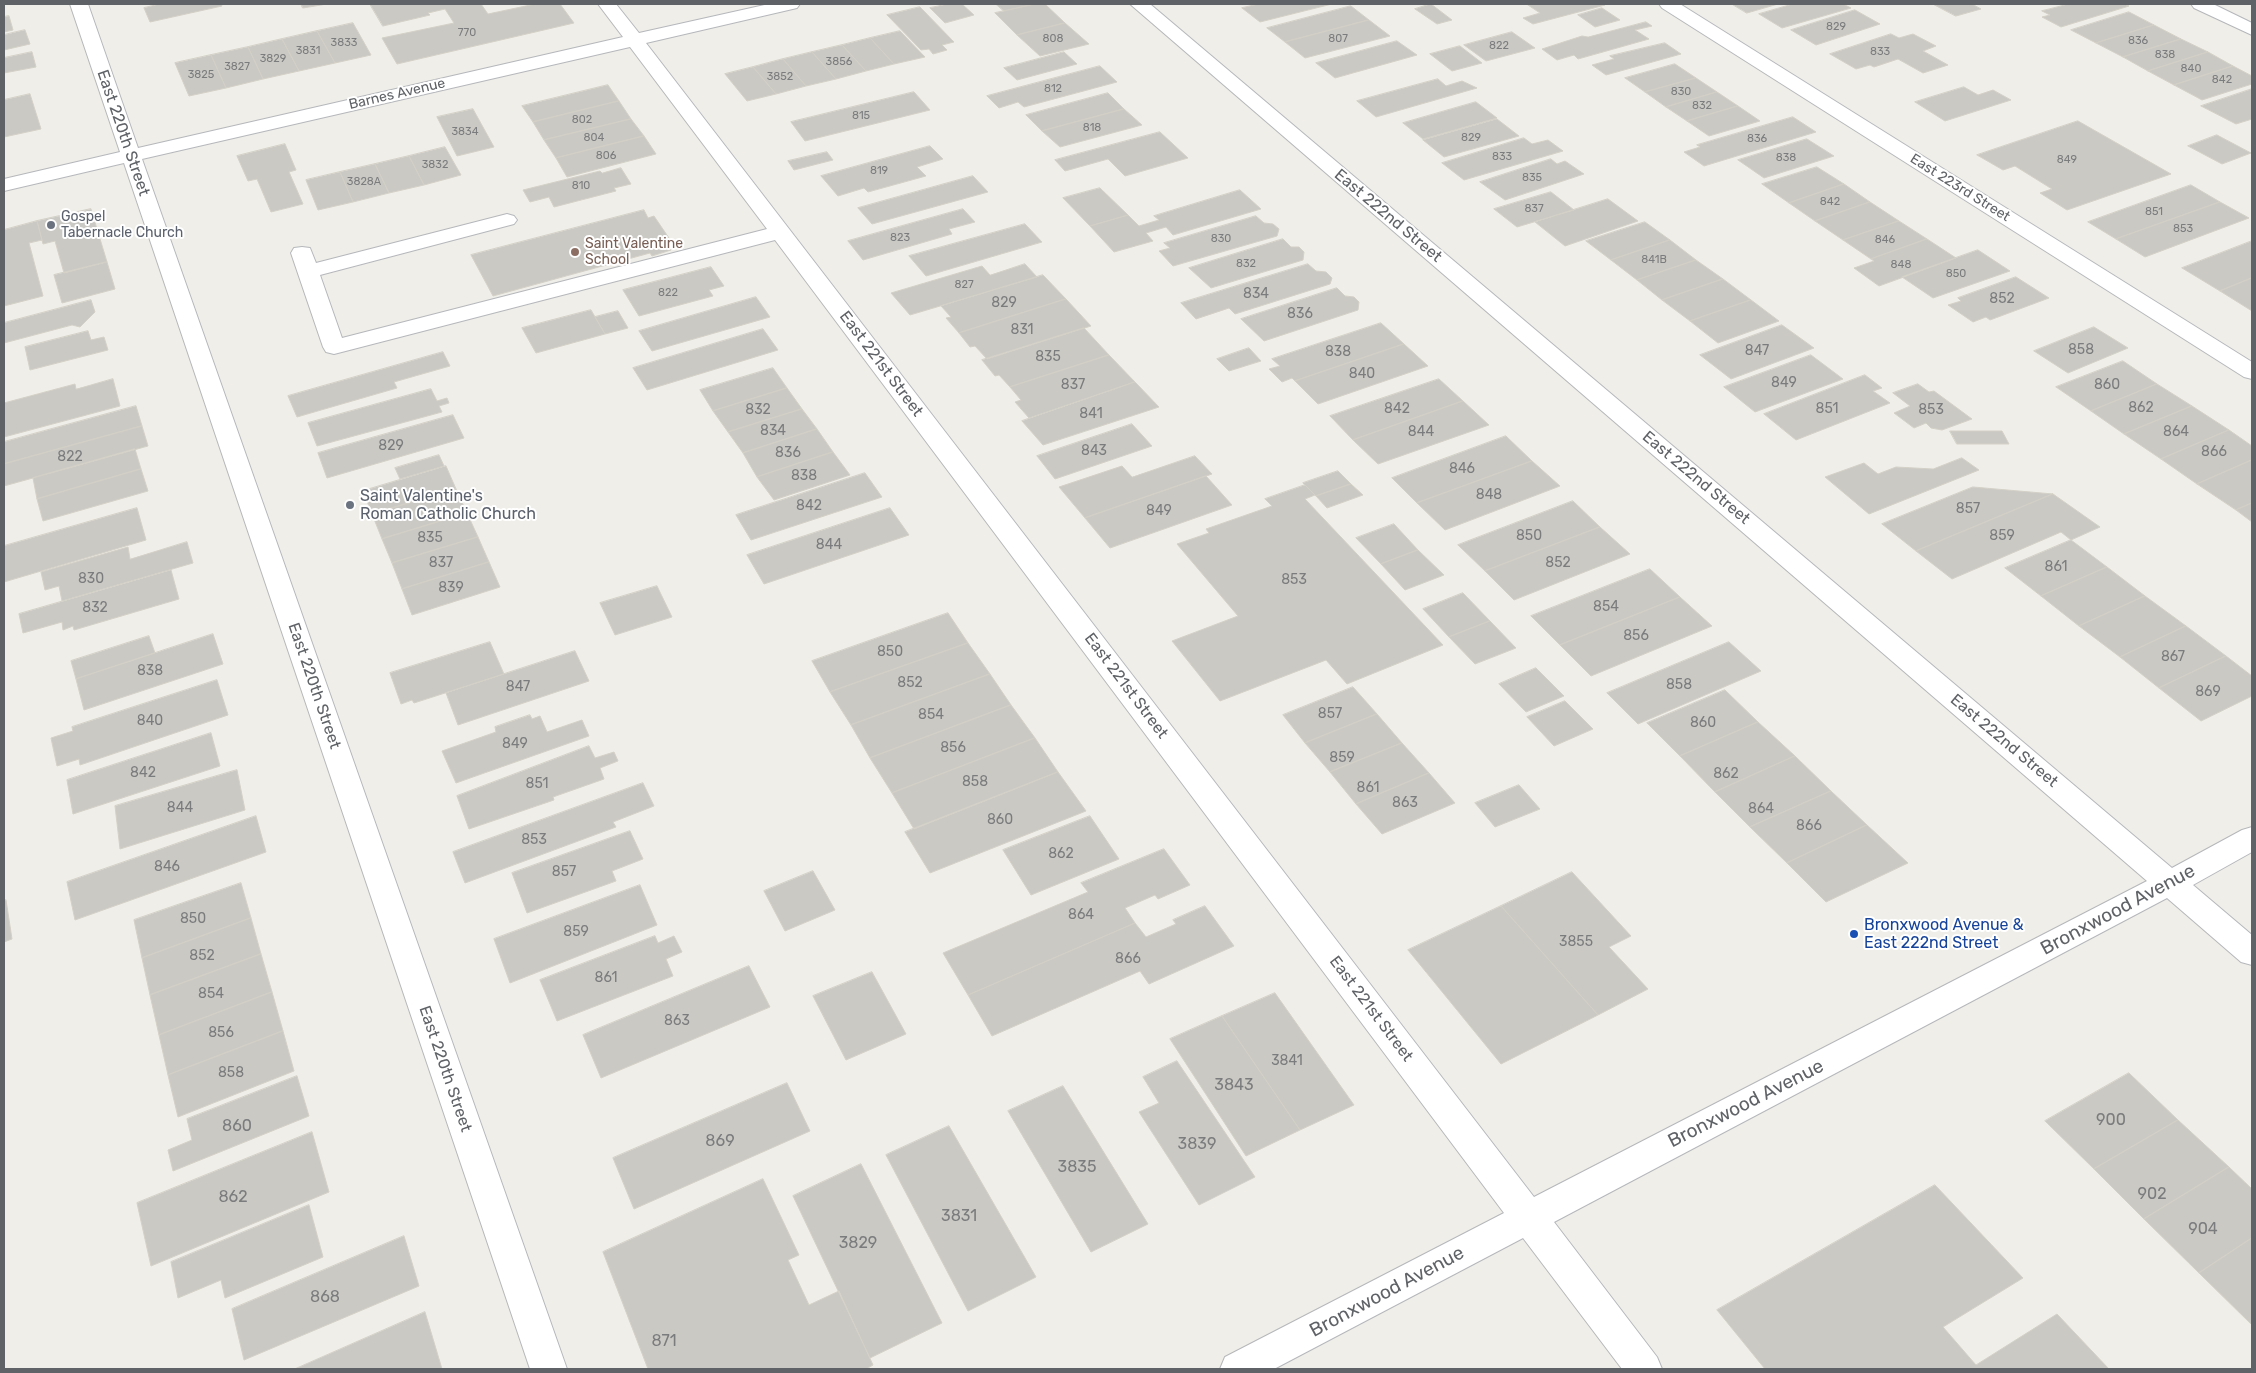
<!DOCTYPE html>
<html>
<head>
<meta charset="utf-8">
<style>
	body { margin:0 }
	#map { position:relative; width:2256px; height:1373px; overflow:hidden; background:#efeee8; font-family:Rubik,sans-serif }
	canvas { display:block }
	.frame { position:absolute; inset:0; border:5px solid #5f6266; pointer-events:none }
</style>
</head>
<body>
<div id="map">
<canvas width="2256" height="1373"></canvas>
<div class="frame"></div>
</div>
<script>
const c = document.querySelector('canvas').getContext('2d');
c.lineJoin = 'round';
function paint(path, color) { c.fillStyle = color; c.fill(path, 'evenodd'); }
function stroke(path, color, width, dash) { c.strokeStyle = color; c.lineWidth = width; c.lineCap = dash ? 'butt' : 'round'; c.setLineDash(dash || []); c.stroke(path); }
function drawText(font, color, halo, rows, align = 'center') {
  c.font = font + ' Rubik,sans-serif'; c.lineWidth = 4; c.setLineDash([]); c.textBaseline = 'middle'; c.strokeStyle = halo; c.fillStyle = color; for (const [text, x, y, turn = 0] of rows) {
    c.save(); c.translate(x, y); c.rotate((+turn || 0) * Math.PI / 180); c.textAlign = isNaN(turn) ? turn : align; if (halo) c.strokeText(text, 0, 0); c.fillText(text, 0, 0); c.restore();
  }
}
const building = new Path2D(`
	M160 4H221L222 6 150 22 144 8Z
	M301 4H327L303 8Z
	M370 4H481L488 14 535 4H560L574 23 397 64 382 38 454 23 445 9 428 13 430 15 383 26Z
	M948 4H962L974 15 945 23 930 8Z
	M996 4H1035L1004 11Z
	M1035 4H1045L1065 23 1017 35 995 13Z
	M1259 4H1332L1260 22 1242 8Z
	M1431 4 1452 20 1437 24 1415 9Z
	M1532 4H1603L1605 5 1533 24 1523 18 1540 13 1528 5Z
	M1732 4H1778L1747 13Z
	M1793 4H1843L1851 8 1782 28 1759 14Z
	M1933 4H1972L1981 9 1956 16Z
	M2069 4H2124L2129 6 2061 27 2042 17 2050 15 2042 11Z
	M1351 6 1369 20 1285 42 1267 28Z
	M920 7 954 42 942 45 947 50 933 54 929 49 921 50 887 15Z
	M1602 8 1620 20 1595 27 1578 15Z
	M1855 10 1880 24 1816 45 1791 30Z
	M2129 12 2154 25 2096 43 2071 30Z
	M9 16 13 30 4 32V17Z
	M1369 20 1390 36 1305 58 1285 42Z
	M1646 22 1652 26 1635 30 1649 39 1578 59 1574 55 1557 60 1542 49 1582 36 1588 37Z
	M353 23 371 55 335 63 317 31Z
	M1065 23 1089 44 1040 56 1017 35Z
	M2154 25 2181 39 2123 57 2096 43Z
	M25 30 30 44 4 50V35Z
	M317 31 335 63 299 71 282 39Z
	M900 31 925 57 894 64 870 38Z
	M1512 32 1535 48 1486 61 1464 45Z
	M1891 34 1899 38 1913 34 1936 46 1923 51 1948 65 1923 73 1898 59 1874 67 1870 65 1856 69 1830 54Z
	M870 38 894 64 866 71 842 45Z
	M282 39 299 71 263 79 248 47Z
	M2181 39 2208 52 2148 71 2123 57Z
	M1397 41 1417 55 1335 78 1316 63Z
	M1665 43 1681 54 1606 75 1592 65 1614 59 1610 56Z
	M842 45 866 71 836 79 812 52Z
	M1460 46 1482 63 1452 71 1430 54Z
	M248 47 263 79 226 88 211 55Z
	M32 52 36 67 4 73V58Z
	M812 52 836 79 806 86 783 59Z
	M1064 52 1077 64 1017 80 1004 68Z
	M2208 52 2233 66 2174 85 2148 71Z
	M211 55 226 88 189 96 175 63Z
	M783 59 806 86 776 94 753 67Z
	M1675 64 1696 78 1645 92 1625 78Z
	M1100 66 1117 82 1024 107 1018 102 999 108 987 96Z
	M2233 66 2252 76V84L2202 100 2174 85Z
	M753 67 776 94 747 101 725 74Z
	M1696 78 1717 92 1666 107 1645 92Z
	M1438 79 1446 86 1462 81 1477 88 1376 117 1357 101Z
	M608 85 619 101 533 122 522 106Z
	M1964 87 1978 95 1993 90 2011 100 1945 121 1915 102Z
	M2252 89V119L2236 124 2201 106Z
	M914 92 930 110 805 141 791 122Z
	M1717 92 1738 106 1687 121 1666 107Z
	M1108 93 1124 109 1042 131 1026 115Z
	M30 94 41 129 4 137V100Z
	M619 101 631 119 544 140 533 122Z
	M1476 102 1497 118 1423 139 1403 123Z
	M1738 106 1760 121 1709 136 1687 121Z
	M473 109 494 147 457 156 437 117Z
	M1124 109 1142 125 1060 147 1042 131Z
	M1793 117 1816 132 1704 166 1684 152 1700 147 1697 145Z
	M631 119 644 136 556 158 544 140Z
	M1497 119 1519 136 1444 157 1423 140Z
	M2078 121 2171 174 2067 210 2040 193 2052 189 2015 166 2003 170 1977 155Z
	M1160 132 1188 158 1125 176 1108 159 1065 171 1055 160Z
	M2217 135 2251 153 2222 164 2188 146Z
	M644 136 656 154 567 177 556 158Z
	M1524 138 1532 144 1548 140 1563 151 1464 180 1442 163Z
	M1807 139 1834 156 1764 178 1738 160Z
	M285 144 296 170 289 172 303 204 271 212 257 179 248 181 237 156Z
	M930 146 943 159 917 167 926 176 868 192 864 188 838 196 821 176Z
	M445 147 461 175 424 185 409 156Z
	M827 152 833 160 794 170 788 161Z
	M409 156 424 185 389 193 375 164Z
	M1551 159 1557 164 1565 161 1584 174 1505 200 1480 182Z
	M375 164 389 193 353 202 340 172Z
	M1817 167 1844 184 1789 203 1762 184Z
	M621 168 631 184 614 188 616 191 554 207 549 197 530 202 523 190 600 171 602 173Z
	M340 172 353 202 318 210 306 180Z
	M973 176 988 192 872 224 858 208Z
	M1844 184 1870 202 1815 221 1789 203Z
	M2191 185 2220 202 2116 239 2088 222Z
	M1100 188 1128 215 1090 226 1063 198Z
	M1240 190 1261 209 1173 235 1166 227 1146 233 1153 241 1114 252 1090 226 1128 215 1139 226 1159 220 1154 216Z
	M1551 192 1574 210 1517 227 1494 209Z
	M1608 199 1638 221 1565 246 1535 222Z
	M1870 202 1899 221 1843 240 1815 221Z
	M2220 202 2249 218 2145 257 2116 239Z
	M91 209 107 262 64 273 55 241 43 244 37 221Z
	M963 209 975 222 949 229 952 234 863 260 848 241Z
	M644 210 648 218 654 216 671 241 666 242 671 250 652 256 650 253 493 296 471 255Z
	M1256 216 1264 223 1273 224 1279 229 1277 236 1173 266 1159 251 1170 248 1164 243Z
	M37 221 42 240 29 243 43 296 4 306V230Z
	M1899 221 1927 239 1871 259 1843 240Z
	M1645 222 1670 240 1611 260 1586 241Z
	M1025 224 1042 242 926 276 909 256Z
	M1283 239 1291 247H1299L1304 252 1303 260 1211 288 1189 268Z
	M1927 239 1956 258 1879 286 1854 268 1874 261 1871 259Z
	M1670 240 1696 260 1637 280 1611 260Z
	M2252 241V278L2220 291 2182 268Z
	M1978 250 2010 271 1933 298 1902 277Z
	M1696 260 1723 279 1662 300 1637 280Z
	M107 262 115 289 62 303 54 275Z
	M1025 264 1037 277 910 315 891 293 982 266 990 275Z
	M1308 264 1316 271 1326 272 1332 278 1330 284 1235 314 1229 308 1196 319 1181 303Z
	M711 267 724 286 709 290 713 296 639 316 623 290Z
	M1043 275 1066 299 959 333 946 318 951 317 941 306Z
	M2016 277 2049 298 1990 320 1986 317 1973 322 1948 305 1961 301 1958 298Z
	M2252 278V311L2220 291Z
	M1723 279 1751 300 1690 321 1662 300Z
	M1337 288 1345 296 1354 297 1359 302 1358 310 1264 341 1241 319Z
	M756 297 770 317 652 351 639 331Z
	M1066 299 1091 326 987 359 975 346 970 347 959 333Z
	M91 300 95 312 80 327 72 325 4 343V323Z
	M1751 300 1779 321 1718 343 1690 321Z
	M591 310 605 334 536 353 522 328Z
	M618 311 628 328 605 334 595 317Z
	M1381 323 1404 344 1295 381 1292 378 1282 382 1269 369 1280 366 1272 359Z
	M1782 325 1814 348 1731 379 1700 355Z
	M2094 327 2128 348 2068 373 2034 351Z
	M1084 328 1109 355 1010 387 999 375 995 376 982 360Z
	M763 329 778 350 647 390 633 368Z
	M88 331 91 340 104 337 108 350 30 370 25 347Z
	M1404 344 1428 366 1318 404 1295 381Z
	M1249 348 1261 361 1229 371 1217 359Z
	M443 352 450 366 394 382 397 388 297 417 288 396Z
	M1109 355 1135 382 1029 418 1015 402 1021 400 1010 387Z
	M1811 355 1843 379 1755 412 1724 387Z
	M2123 361 2157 384 2091 411 2056 387Z
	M773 368 787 388 713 411 700 390Z
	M1865 375 1882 388 1873 391 1890 403 1796 440 1764 414Z
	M113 379 120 406 4 437V403L75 384 76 389Z
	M1439 379 1463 401 1353 440 1330 416Z
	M1135 382 1159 407 1043 445 1022 421Z
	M1918 384 1929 392 1934 391 1972 419 1942 430 1931 428 1926 423 1914 428 1894 413 1910 406 1893 393Z
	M2157 384 2192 406 2124 434 2091 411Z
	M787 388 802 409 728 432 713 411Z
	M431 389 437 401 447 398 449 403 439 406 442 412 317 446 308 423Z
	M1463 401 1489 425 1378 464 1353 440Z
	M136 406 142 426 4 464V442Z
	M2192 406 2229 430 2161 459 2124 434Z
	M802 409 817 429 743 453 728 432Z
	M453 415 464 438 327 478 318 453Z
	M1132 424 1152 446 1055 479 1037 456Z
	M142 426 148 446 4 486V464Z
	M817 429 833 452 757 477 743 453Z
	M2229 430 2252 446V460L2197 484 2161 459Z
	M1950 431H2002L2009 444H1957Z
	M1506 436 1532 461 1417 503 1392 478Z
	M135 449 141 469 37 499 33 478Z
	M833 452 850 475 774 500 757 477Z
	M439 455 444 466 400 479 395 468Z
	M1195 456 1212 474 1085 518 1059 487 1122 466 1132 477Z
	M1962 458 1979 470 1869 514 1825 477 1864 463 1878 474 1896 467 1933 469Z
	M2252 460V503L2236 510 2197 484Z
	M1532 461 1560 486 1445 530 1417 503Z
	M446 466 456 489 372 514 363 491Z
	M141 469 148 491 43 521 37 499Z
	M1338 471 1351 484 1316 496 1303 483Z
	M865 473 882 497 751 540 736 515Z
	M1206 476 1232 505 1110 548 1085 518Z
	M1351 484 1363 495 1327 508 1316 496Z
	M1305 485 1315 495 1305 499 1443 645 1347 684 1326 660 1220 701 1172 641 1238 616 1177 544 1209 533 1206 529 1272 506 1265 499Z
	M1973 487 2053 494 1916 551 1882 524Z
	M456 489 467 513 382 539 372 514Z
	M2053 494 2100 527 2071 540 2061 532 1952 579 1916 551Z
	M1573 501 1600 527 1485 571 1458 545Z
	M2252 503V522L2236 510Z
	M137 508 146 540 4 582V546Z
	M890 508 909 535 764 584 747 555Z
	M467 513 478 537 392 563 382 539Z
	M1394 524 1418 550 1381 564 1356 538Z
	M1600 527 1630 554 1514 600 1485 571Z
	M478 537 489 562 402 589 392 563Z
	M2071 540 2107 567 2041 596 2005 568Z
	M187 542 193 563 62 601 59 586 45 590 41 572 128 547 130 559Z
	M1418 550 1444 575 1405 590 1381 564Z
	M489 562 500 587 412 615 402 589Z
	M2107 567 2145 596 2079 626 2041 596Z
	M1650 569 1680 597 1560 645 1531 616Z
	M171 570 179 599 74 630 73 626 63 630 62 622 23 633 19 614Z
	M657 586 672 617 615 635 600 603Z
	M1463 593 1490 621 1449 637 1423 609Z
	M2145 596 2186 626 2120 657 2079 626Z
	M1680 597 1712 626 1591 676 1560 645Z
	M948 613 968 643 830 692 812 661Z
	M1490 621 1516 648 1475 664 1449 637Z
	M2186 626 2226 656 2159 688 2120 657Z
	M213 634 223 664 84 710 76 679Z
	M149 636 155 653 76 679 71 661Z
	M490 642 504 674 414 703 412 700 401 704 390 673Z
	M1729 642 1761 671 1638 724 1607 693Z
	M968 643 990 674 851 725 830 692Z
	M575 651 589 681 458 725 446 693Z
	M2226 656 2252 676V696L2201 721 2159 688Z
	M1536 668 1564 696 1526 712 1499 684Z
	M990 674 1011 705 870 758 851 725Z
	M217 680 228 715 80 765 79 759 57 766 51 738 73 731 72 727Z
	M1353 687 1377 714 1305 743 1283 715Z
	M1725 690 1758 722 1680 756 1647 723Z
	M1565 701 1593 729 1554 746 1527 717Z
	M1011 705 1035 738 892 793 870 758Z
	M1377 714 1402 743 1330 772 1305 743Z
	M530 715 532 719 540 716 547 732 582 720 589 736 456 783 442 751 496 732 495 727Z
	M1758 722 1795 756 1715 792 1680 756Z
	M211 733 220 766 73 814 67 780Z
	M1035 738 1058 772 914 829 892 793Z
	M1402 743 1429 773 1356 804 1330 772Z
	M589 746 595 758 614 752 618 761 600 768 604 779 553 797 554 800 469 829 457 796Z
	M1795 756 1831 791 1750 827 1715 792Z
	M237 770 245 810 120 849 115 806Z
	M1058 772 1086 811 930 873 905 832Z
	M1429 773 1455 803 1382 834 1356 804Z
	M643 783 654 806 613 822 616 827 465 883 453 852Z
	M1519 785 1540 809 1495 827 1475 803Z
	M1831 791 1867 825 1787 863 1750 827Z
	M256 816 266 852 75 920 67 882Z
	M1090 816 1119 859 1031 895 1003 850Z
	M1867 825 1908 863 1826 902 1787 863Z
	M630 831 643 859 612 871 616 881 527 913 512 873Z
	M1164 849 1190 885 1158 899 1155 895 1125 908 1135 923 968 995 943 953 1088 892 1081 883Z
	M813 871 835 910 785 931 764 891Z
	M1572 872 1631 936 1609 947 1648 989 1598 1015 1501 906Z
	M241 883 251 918 142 958 134 920Z
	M640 885 657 925 510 983 494 939Z
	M6 900 12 939 4 942V901Z
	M1205 906 1234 946 1149 984 1140 971 992 1036 968 995 1135 923 1146 937 1176 924 1173 920Z
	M1501 906 1598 1015 1501 1064 1408 950Z
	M251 918 261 954 150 995 142 958Z
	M655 936 658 943 674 936 682 952 666 959 673 976 557 1021 540 980Z
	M261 954 272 992 159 1035 150 995Z
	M749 966 770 1007 601 1078 583 1035Z
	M872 972 906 1034 846 1060 813 996Z
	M272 992 283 1031 168 1075 159 1035Z
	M1275 993 1354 1105 1300 1130 1222 1016Z
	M1222 1016 1300 1130 1246 1156 1170 1039Z
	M283 1031 294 1071 178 1117 168 1075Z
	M1177 1061 1255 1177 1199 1205 1139 1112 1159 1103 1143 1077Z
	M2129 1073 2178 1120 2094 1169 2045 1121Z
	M297 1076 309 1116 173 1171 168 1150 192 1140 187 1119Z
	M787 1083 810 1131 634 1209 613 1158Z
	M1063 1086 1148 1224 1091 1252 1008 1111Z
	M2178 1120 2229 1167 2144 1219 2094 1169Z
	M949 1126 1036 1277 968 1311 886 1155Z
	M312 1132 329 1192 151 1266 137 1203Z
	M861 1164 942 1323 870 1358 793 1196Z
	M2229 1167 2252 1189V1238L2199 1273 2144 1219Z
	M763 1179 799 1255 788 1260 809 1305 839 1291 873 1365 866 1369H648L603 1252Z
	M1935 1185 2023 1278 1943 1327 1976 1365 2057 1314 2109 1369H1765L1717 1310Z
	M309 1205 323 1257 225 1298 221 1280 178 1298 171 1262Z
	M404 1236 419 1286 244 1360 232 1309Z
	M2252 1238V1325L2199 1273Z
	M425 1312 442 1369H295Z`);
paint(building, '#cbc9c4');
stroke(building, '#d3d0c7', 1);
const minor = new Path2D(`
	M70 4H88L138 148 623 37 598 4H616L639 33 769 4H800L797 8 646 43 1534 1197 2147 881 1130 4H1150L2172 868 2242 830 2252 827V852L2193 885 2252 935V965L2241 962 2167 898 1554 1222 1657 1357 1662 1369H1622L1523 1238 1274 1369H1220L1225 1357 1504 1213 775 240 334 354 326 352 323 347 291 253 294 248 302 247 310 248 316 263 507 214 514 216 517 220 514 224 320 275 342 338 767 229 630 47 142 159 567 1369H530L124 163 4 191V179L120 152Z
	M1659 4H1680L2252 362V379L2244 377 1662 8Z
	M2191 4H2213L2252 23V35L2194 8Z`);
stroke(minor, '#b5b7bb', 2);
paint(minor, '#fff');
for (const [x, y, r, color] of [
	[51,225,5,"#6b7280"],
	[575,252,5,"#8d6e63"],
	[350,505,5,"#6b7280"],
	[1854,934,5,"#1a4fb4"]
]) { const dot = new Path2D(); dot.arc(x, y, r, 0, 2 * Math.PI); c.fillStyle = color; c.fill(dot); stroke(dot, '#fff', 2); }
drawText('11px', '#7a7c7e', null, [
	["829",1836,27],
	["770",467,33],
	["808",1053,39],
	["807",1338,39],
	["836",2138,41],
	["3833",344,43],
	["822",1499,46],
	["3831",308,51],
	["833",1880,52],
	["838",2165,55],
	["3829",273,59],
	["3856",839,62],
	["3827",237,67],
	["840",2191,69],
	["3825",201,75],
	["3852",780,77],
	["842",2222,80],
	["812",1053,89],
	["830",1681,92],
	["832",1702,106],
	["815",861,116],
	["802",582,120],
	["818",1092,128],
	["3834",465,132],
	["804",594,138],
	["829",1471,138],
	["836",1757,139],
	["806",606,156],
	["833",1502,157],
	["838",1786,158],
	["849",2067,160],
	["3832",435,165],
	["819",879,171],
	["835",1532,178],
	["3828A",364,182],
	["810",581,186],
	["842",1830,202],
	["837",1534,209],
	["851",2154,212],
	["853",2183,229],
	["823",900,238],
	["830",1221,239],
	["846",1885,240],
	["841B",1654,260],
	["832",1246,264],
	["848",1901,265],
	["850",1956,274],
	["827",964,285],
	["822",668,293]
]);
drawText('14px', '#5f6266', '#fff', [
	["Barnes Avenue",397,94,-13],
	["East 223rd Street",1960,188,32]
]);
drawText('14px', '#5b616d', '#fff', [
	["Gospel",61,217],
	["Tabernacle Church",61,233]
], 'left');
drawText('14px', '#785e54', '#fff', [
	["Saint Valentine",585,244],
	["School",585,260]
], 'left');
drawText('14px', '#7a7c7e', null, [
	["834",1256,294],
	["852",2002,299],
	["829",1004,303],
	["836",1300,314],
	["831",1022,330],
	["858",2081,350],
	["847",1757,351],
	["838",1338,352],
	["835",1048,357],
	["840",1362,374],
	["849",1784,383],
	["837",1073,385],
	["860",2107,385],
	["862",2141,408],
	["842",1397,409],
	["851",1827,409],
	["832",758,410],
	["853",1931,410],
	["841",1091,414],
	["834",773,431],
	["844",1421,432],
	["864",2176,432],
	["829",391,446],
	["843",1094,451],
	["866",2214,452],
	["836",788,453],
	["822",70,457],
	["846",1462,469],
	["838",804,476],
	["848",1489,495],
	["842",809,506],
	["857",1968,509],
	["849",1159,511],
	["850",1529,536],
	["859",2002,536],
	["835",430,538],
	["844",829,545],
	["837",441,563],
	["852",1558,563],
	["861",2056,567],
	["830",91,579],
	["853",1294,580],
	["839",451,588],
	["854",1606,607],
	["832",95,608],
	["856",1636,636],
	["850",890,652],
	["867",2173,657],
	["838",150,671],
	["852",910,683],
	["858",1679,685],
	["847",518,687],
	["869",2208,692],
	["857",1330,714],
	["854",931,715],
	["840",150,721],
	["860",1703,723],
	["849",515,744],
	["856",953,748],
	["859",1342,758],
	["842",143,773],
	["862",1726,774],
	["858",975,782],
	["851",537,784],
	["861",1368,788],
	["863",1405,803],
	["844",180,808],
	["864",1761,809],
	["860",1000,820],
	["866",1809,826],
	["853",534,840],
	["862",1061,854],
	["846",167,867],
	["857",564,872],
	["864",1081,915],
	["850",193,919],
	["859",576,932],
	["3855",1576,942],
	["852",202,956],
	["866",1128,959],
	["861",606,978],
	["854",211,994],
	["863",677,1021],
	["856",221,1033],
	["3841",1287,1061],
	["858",231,1073]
]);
drawText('16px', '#5f6266', '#fff', [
	["East 220th Street",123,133,71],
	["East 222nd Street",1388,216,40],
	["East 221st Street",881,364,53],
	["East 222nd Street",1696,478,40],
	["East 220th Street",314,686,71],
	["East 221st Street",1126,686,53],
	["East 222nd Street",2004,741,40],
	["East 221st Street",1371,1009,53],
	["East 220th Street",445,1069,71]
]);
drawText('16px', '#5b616d', '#fff', [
	["Saint Valentine's",360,496],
	["Roman Catholic Church",360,514]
], 'left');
drawText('16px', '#164399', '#fff', [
	["Bronxwood Avenue &",1864,925],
	["East 222nd Street",1864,943]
], 'left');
drawText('16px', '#7a7c7e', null, [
	["3843",1234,1085],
	["900",2111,1120],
	["860",237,1126],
	["869",720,1141],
	["3839",1197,1144],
	["3835",1077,1167],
	["902",2152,1194],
	["862",233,1197],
	["3831",959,1216],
	["904",2203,1229],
	["3829",858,1243],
	["868",325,1297],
	["871",664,1341]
]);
drawText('19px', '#5f6266', '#fff', [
	["Bronxwood Avenue",2118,910,-28],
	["Bronxwood Avenue",1746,1104,-27],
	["Bronxwood Avenue",1387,1292,-28]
]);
</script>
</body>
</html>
